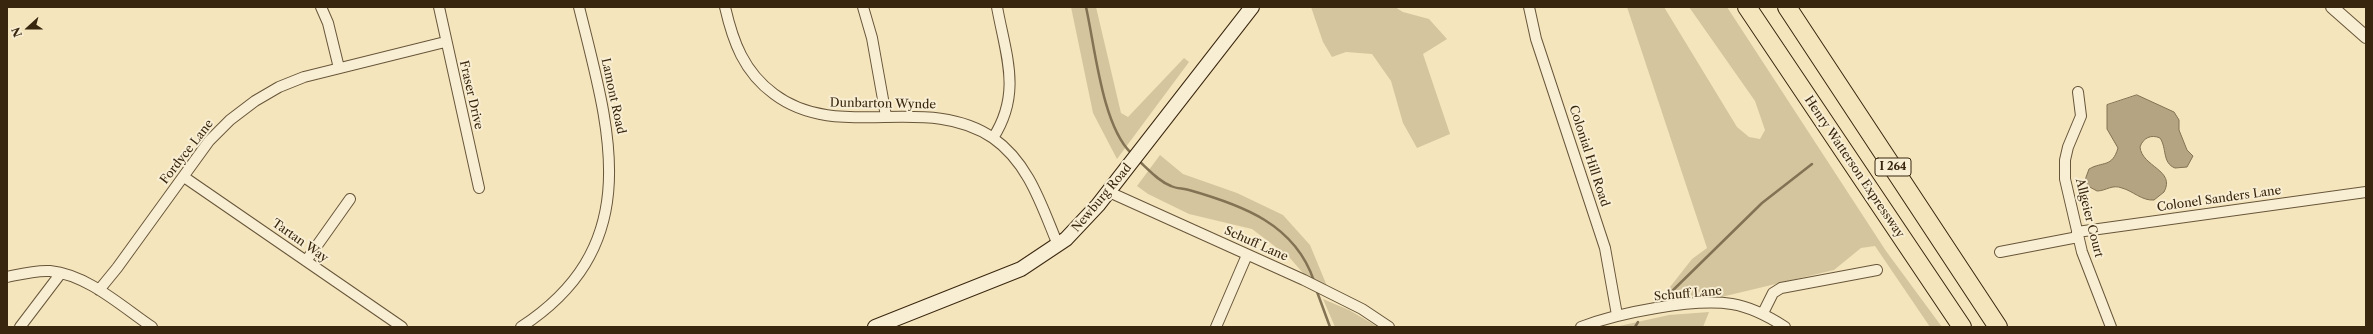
<!DOCTYPE html>
<html>
<head>
<meta charset="utf-8">
<style>
	body { margin:0 }
	#map { position:relative; width:2373px; height:334px; overflow:hidden; background:#f5e5bc; font-family:"Libre Caslon Text",serif }
	canvas { display:block }
	.frame { position:absolute; inset:0; border:8px solid #39260e; pointer-events:none }
	.north { position:absolute; left:8px; top:8px; width:40px; height:40px; -webkit-text-stroke:3px #f8eed3; paint-order:stroke; rotate:249deg; font-size:11px; font-weight:700; line-height:16px; text-align:center; color:#39260e }
	.north::after { content:''; display:block; margin:auto; width:14px; height:18px; background:#39260e; clip-path:polygon(50% 0,100% 100%,50% 72%,0 100%) }
</style>
</head>
<body>
<div id="map">
<canvas width="2373" height="334"></canvas>
<div class="frame"></div>
<div class="north">N</div>
</div>
<script>
const c = document.querySelector('canvas').getContext('2d');
c.lineJoin = 'round';
function paint(path, color) { c.fillStyle = color; c.fill(path, 'evenodd'); }
function stroke(path, color, width, dash) { c.strokeStyle = color; c.lineWidth = width; c.lineCap = dash ? 'butt' : 'round'; c.setLineDash(dash || []); c.stroke(path); }
function drawText(font, color, halo, rows, align = 'center') {
  c.font = font + ' "Libre Caslon Text",serif'; c.lineWidth = 4; c.setLineDash([]); c.textBaseline = 'middle'; c.strokeStyle = halo; c.fillStyle = color; for (const [text, x, y, turn = 0] of rows) {
    c.save(); c.translate(x, y); c.rotate((+turn || 0) * Math.PI / 180); c.textAlign = isNaN(turn) ? turn : align; if (halo) c.strokeText(text, 0, 0); c.fillText(text, 0, 0); c.restore();
  }
}
paint(new Path2D(`
	M1071 7H1096L1121 113 1128 117 1184 58 1189 62 1117 159 1093 113Z
	M1311 7H1395L1403 12 1429 19 1447 39 1423 54 1450 134 1417 148 1403 123 1391 81 1372 54 1346 52 1332 57 1323 42Z
	M1627 7H1664L1737 127 1749 137 1760 139 1765 130 1755 101 1689 7H1727L1886 251 1942 327H1930L1875 246 1861 248 1834 270 1713 299 1659 301 1692 259 1707 248Z
	M1160 155 1183 174 1237 193 1283 215 1310 245 1327 286 1303 273 1289 257 1252 229 1189 214 1148 194 1137 186Z
	M1323 299 1349 310 1378 327H1335Z
	M1709 312 1703 327H1615L1669 315Z`), '#d5c59e');
const water = new Path2D(`
	M2137 95 2174 112 2179 120V130L2187 150 2193 156 2187 167 2175 168C2162 163 2167 148 2160 138 2151 134 2143 138 2140 147 2142 167 2176 170 2164 192L2154 200C2142 201 2133 191 2122 188 2112 184 2106 191 2097 191L2088 186 2085 180 2089 169C2103 161 2112 168 2118 148L2107 129V105Z`);
paint(water, '#b5a481');
stroke(water, '#837253', 1);
stroke(new Path2D(`
	M1086 7C1095 47 1102 125 1131 153
	M1138 160C1148 169 1158 181 1171 186 1177 189 1183 188 1189 190 1242 205 1295 224 1314 281
	M1316 289 1330 327
	M1664 299 1762 203 1812 164
	M1635 327 1638 322`), '#837253', 2.5);
const minor = new Path2D(`
	M321 7 328 23 339 68
	M439 7 479 188
	M725 7C733 42 744 72 774 94 839 143 926 92 993 138 1029 163 1042 207 1058 245
	M863 7 872 38 886 116
	M1529 7 1536 39 1605 248 1617 315
	M2078 92 2081 116 2068 147 2065 160V179L2082 252 2111 327
	M993 138C1022 93 1006 56 997 7
	M184 177 402 327
	M1109 192 1304 280 1362 309 1389 327
	M2077 232 2366 192
	M2000 252 2078 237
	M306 261 350 199
	M7 277C21 274 36 270 50 271 88 275 121 306 152 327
	M99 290 117 268 209 141 230 120 255 101 279 87 304 77 445 42
	M1763 313 1773 293 1781 288 1877 270
	M20 327 61 273
	M521 327C648 244 609 129 579 7
	M1216 327 1247 255
	M1581 327C1618 313 1693 298 1732 304 1751 307 1768 316 1785 327`);
const tertiary = new Path2D(`
	M2332 7 2366 37`);
const secondary = new Path2D(`
	M875 327 1021 269 1066 239 1098 205 1252 7`);
const motorway = new Path2D(`
	M1747 7 1962 327
	M1787 7 1998 327`);
stroke(minor, '#68563a', 12);
stroke(tertiary, '#68563a', 14);
stroke(secondary, '#39260e', 16);
stroke(motorway, '#39260e', 20);
stroke(minor, '#f8eed3', 10);
stroke(tertiary, '#f8eed3', 12);
stroke(secondary, '#f8eed3', 14);
stroke(motorway, '#f5e5bc', 18);
for (const [x, y, w] of [
	[1893,167,36]
]) { const box = new Path2D(); box.roundRect(x - w / 2, y - 9, w, 18, 3); c.fillStyle = '#f8eed3'; c.fill(box); stroke(box, '#39260e', 1); }
drawText('bold 11px', '#39260e', null, [
	["I 264",1893,167]
]);
drawText('12px', '#39260e', '#f8eed3', [
	["Fraser Drive",471,95,77],
	["Lamont Road",613,96,78],
	["Dunbarton Wynde",883,104,1],
	["Fordyce Lane",187,152,-52],
	["Colonial Hill Road",1589,156,72],
	["Henry Watterson Expressway",1854,167,56],
	["Newburg Road",1102,198,-50],
	["Colonel Sanders Lane",2219,199,-8],
	["Allgeier Court",2089,218,76],
	["Tartan Way",300,241,35],
	["Schuff Lane",1256,244,24],
	["Schuff Lane",1688,294,-5]
]);
</script>
</body>
</html>
